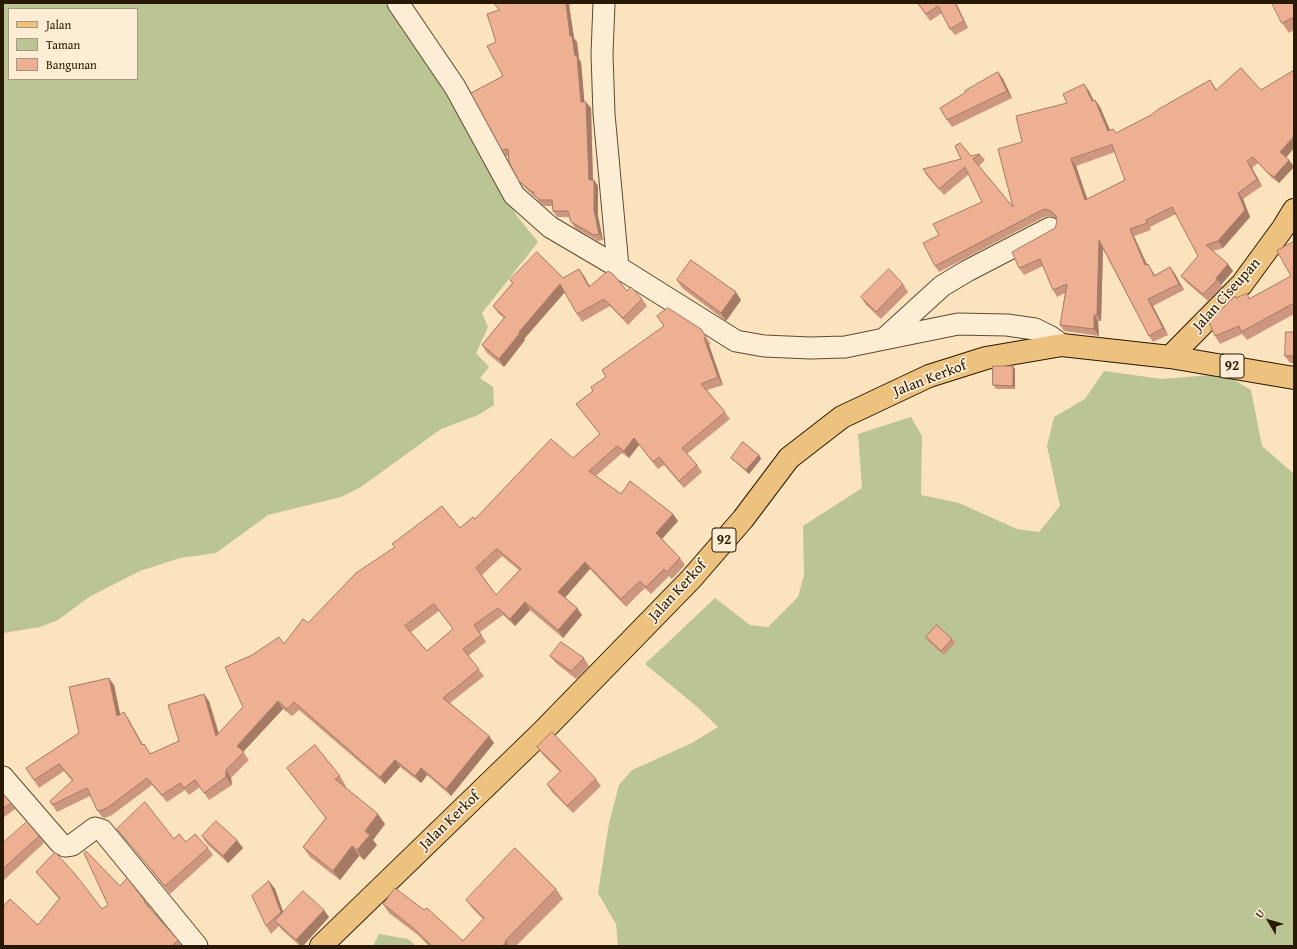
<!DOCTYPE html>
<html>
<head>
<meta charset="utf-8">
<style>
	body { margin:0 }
	#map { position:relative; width:1297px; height:949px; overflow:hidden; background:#fae3bd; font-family:"Gentium Book Plus",serif }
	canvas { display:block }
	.frame { position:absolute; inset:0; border:4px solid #281905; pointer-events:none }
	.legend { position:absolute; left:8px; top:8px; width:130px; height:72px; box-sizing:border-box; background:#fcedd4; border:1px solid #a79881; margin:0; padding:5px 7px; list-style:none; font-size:12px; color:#281905 }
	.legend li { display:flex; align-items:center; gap:8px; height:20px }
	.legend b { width:20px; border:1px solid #a79881 }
	.north { position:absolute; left:1249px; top:901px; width:40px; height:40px; -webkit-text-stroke:3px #fcedd4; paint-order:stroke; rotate:308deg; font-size:11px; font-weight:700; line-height:16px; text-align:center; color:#281905 }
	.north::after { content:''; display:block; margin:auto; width:14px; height:18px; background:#281905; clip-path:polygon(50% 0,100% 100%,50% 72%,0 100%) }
</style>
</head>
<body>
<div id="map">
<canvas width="1297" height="949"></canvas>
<div class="frame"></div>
<ul class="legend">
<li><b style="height:5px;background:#edc27e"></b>Jalan</li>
<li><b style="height:11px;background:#bbc493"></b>Taman</li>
<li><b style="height:11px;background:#edb092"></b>Bangunan</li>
</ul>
<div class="north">U</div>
</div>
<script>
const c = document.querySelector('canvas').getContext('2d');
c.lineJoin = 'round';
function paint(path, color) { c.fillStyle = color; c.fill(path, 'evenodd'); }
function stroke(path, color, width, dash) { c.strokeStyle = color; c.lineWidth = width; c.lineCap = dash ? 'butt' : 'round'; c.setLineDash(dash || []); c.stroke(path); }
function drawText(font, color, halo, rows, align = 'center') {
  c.font = font + ' "Gentium Book Plus",serif'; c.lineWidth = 3.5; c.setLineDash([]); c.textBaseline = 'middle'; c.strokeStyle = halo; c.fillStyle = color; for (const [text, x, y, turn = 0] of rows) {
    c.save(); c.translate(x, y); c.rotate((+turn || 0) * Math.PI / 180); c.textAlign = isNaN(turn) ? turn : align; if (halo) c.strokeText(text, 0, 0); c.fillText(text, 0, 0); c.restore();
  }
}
paint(new Path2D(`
	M3 3H389L486 154 517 216 538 242 482 313 488 327 476 353 489 367 480 378 493 387 494 405 478 415 441 429 361 487 341 497 268 515 216 553 180 558 140 571 89 597 58 620 40 627 3 633ZM9 9H137V79H9Z
	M1104 371 1162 379 1224 374 1251 390 1262 446 1294 474V946H618L616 924 598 893 609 823 619 785 632 770 692 743 718 727 695 705 645 664 715 598 750 625 768 627 798 597 804 575 803 526 862 488 858 434 911 417 922 436 921 495 959 503 1017 529 1039 532 1060 506 1047 446 1054 417 1085 399Z
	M379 934 408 939 416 946H373Z`), '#bbc493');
const minor = new Path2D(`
	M398 3 455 87 514 195 550 227 618 267 736 341 764 346 810 348 845 347 958 324 1007 325 1035 329 1051 337 1062 345
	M604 3 602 54 604 114 618 267
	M885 338 942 286 967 271 1050 228
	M3 777 60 843 65 846 72 845 95 828 102 830 197 946`);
const major = new Path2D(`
	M1170 357 1242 284 1283 228 1294 210
	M321 946 542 732 691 579 743 519 789 458 842 417 929 376 986 358 1062 345 1170 357 1294 378`);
stroke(minor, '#5c4c33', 23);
stroke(major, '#281905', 24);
stroke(minor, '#fcedd4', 21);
stroke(major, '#edc27e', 22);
paint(new Path2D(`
	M494 3H575L569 5 574 38 577 42 579 59 581 62 584 102 591 108 593 180 598 186V216L603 240 598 241 575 228 571 222 569 217H557L553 211 552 206H544L538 201 537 198H536L524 187 519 181 508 156H506L502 150 503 76 496 42 499 10Z
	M918 3H956L968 28 955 35 950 29 942 13 930 21Z
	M1294 3V30L1289 33 1282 23Z
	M998 72 1003 79 1012 98 952 127 947 120Z
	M1210 80 1216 89 1289 160 1294 167 1279 183 1272 178 1258 163 1252 168 1262 186 1243 199 1250 217 1223 248 1213 251 1228 264 1233 271 1221 285 1222 287 1208 301 1186 282 1181 276 1198 256 1176 214 1150 227 1151 230 1134 236 1147 264H1148L1155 275 1170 267 1175 274 1184 290 1153 306 1168 335 1153 342 1149 336 1103 249 1101 321H1098L1099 336 1064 331 1060 325 1065 293 1057 297 1053 290 1043 266 1024 275 1019 268 1055 228 1057 222 1056 218 1050 216 1044 217 939 272 935 266 939 235 982 202 969 174 944 195 927 176 923 169 980 154 985 160 979 166 1013 207 1022 142 1067 103 1089 91 1094 101 1095 100 1100 107 1110 130 1116 133 1151 115ZM1115 152 1125 180 1087 199 1076 166Z
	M1294 243V314L1247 340 1242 334 1220 344 1215 336 1236 298 1250 299 1291 276Z
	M579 269 584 276 590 286 627 291 642 299 647 306 628 325 610 306 582 322 577 314 565 292 524 339 525 340 504 367 487 353 482 345 504 318 498 313 493 306 512 283 510 280 563 278Z
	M677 280 741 300 726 321 682 288Z
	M903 284 908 292 881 319 866 305 861 297Z
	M1294 332V363H1290L1285 356Z
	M706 337 711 344 709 345 723 385 707 390 725 412 730 419 687 454 697 465 702 472 684 488 664 465 658 469 639 445 629 458 622 453 596 476 621 494 678 521 662 539 680 558 685 565 672 579 669 576 651 594 645 588 626 607 590 569 565 597 577 608 582 615 563 638 530 610 515 626 503 615 480 632 486 642 468 656 484 676 450 703 489 736 494 743 451 796 427 775 421 783 400 767 385 784 299 710 292 716 283 709 243 752 249 760 231 778 232 785 209 800 200 787 189 795 185 790 167 802 152 785 112 815 105 818 102 817 97 810 90 796 57 812 50 801 72 781 64 771 39 788 26 768 79 733 114 685 120 714 129 720 142 745 144 744 151 754 179 741 209 701 219 733 243 707 284 644 308 623 460 528 475 519 573 458 600 434 576 404ZM502 556 519 570 496 595 482 575ZM439 611 453 629 427 651 411 632Z
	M1015 369V389H996L993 385Z
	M759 455 761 459 749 474 734 461 731 458Z
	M926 637 952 639 955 643 944 655 928 641Z
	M550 656 584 658 589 666 576 679 556 663Z
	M537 747 596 779 601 786 573 813 552 792 547 784 560 772 543 755Z
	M287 768 340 776 346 786 345 787 385 824 373 840 377 845 364 860 359 856 340 880 310 857 303 847 326 818 294 778Z
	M3 794 15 809 3 818Z
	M117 829 174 839 208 848 213 855 170 894 123 836Z
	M39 836 44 843 3 881V843Z
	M202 836 243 848 228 863 207 844Z
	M36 872 102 909 108 905 120 886 145 901 151 908 150 909 178 940 182 946H3L38 925 59 899 42 879Z
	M269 881 275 889 283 912 329 917 303 946H300L281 929 279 926 271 934 266 926Z
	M556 889 563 899 516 946H429L418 935 389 913 383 904 463 941 483 919 473 909 466 900Z`), '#cc977e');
paint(new Path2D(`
	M566 3H568L569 5 574 38 577 42 579 59 581 62 585 108 581 102 575 56 570 36Z
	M955 3H956L968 28 964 21Z
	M998 72 1003 79 1012 98 1007 91Z
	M1084 84 1089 91 1097 108 1092 101Z
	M1095 100 1100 107 1113 137 1108 131Z
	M586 102 591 108 593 186 589 180Z
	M1294 136V148L1285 159 1280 152Z
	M1071 159 1076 166 1090 207 1085 200Z
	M1289 160 1294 167 1279 183 1274 177Z
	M1247 161 1252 168 1262 186 1257 179Z
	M594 180 598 186V216L603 240 599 234 594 210Z
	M1238 193 1243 199 1250 217 1223 248 1218 241Z
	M1130 229 1134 236 1150 272 1145 265Z
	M1099 240 1103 247 1101 321 1097 315Z
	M1228 264 1233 271 1221 285 1216 278Z
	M1170 267 1175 274 1184 290 1179 284Z
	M579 269 584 276 594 295 589 287Z
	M560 284 565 292 524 339 525 340 504 367 499 359 519 332Z
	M736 292 741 300 726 321 721 313Z
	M1148 299 1153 306 1168 335 1163 328Z
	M1094 315 1098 321 1099 336 1094 329Z
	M704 338 709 345 723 385 718 377Z
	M1013 366 1015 369V389L1013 386Z
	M634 438 639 445 629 458 624 451Z
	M759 455 761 459 749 474 746 470Z
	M673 514 678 521 661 540 656 533Z
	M585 562 590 569 564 599 558 592Z
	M525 602 530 610 515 626 510 619Z
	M577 608 582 615 563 638 558 630Z
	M109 678 114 685 122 723 117 716Z
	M204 694 209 701 221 743 216 736Z
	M278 701 283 709 242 753 237 746Z
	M124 712 129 720 147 752 142 745Z
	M489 736 494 743 451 796 446 789Z
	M395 760 400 767 385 784 380 777Z
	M421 768 427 775 421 783 415 776Z
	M226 770 231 778 232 785 226 777Z
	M378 814 385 824 373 840 377 845 364 860 357 850 365 831Z
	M237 840 243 848 228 863 223 856Z
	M352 846 359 856 340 880 333 871Z
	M269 881 275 889 286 920 281 912Z
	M324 910 329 917 303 946H301L296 940Z
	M506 942 509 946H503Z`), '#a67b66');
const building = new Path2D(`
	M494 3H566L570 36H572L575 56H577L581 102H586L589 180H594V210L599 234 594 235 571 222 568 211H553L552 200H540L534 195V192H532L519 181 509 162 508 149 502 150 471 93 503 76 487 46 496 42 487 14 499 10Z
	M918 3H955L964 21 950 29 938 6 926 14Z
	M1272 3H1294V17L1282 23Z
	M1241 68 1261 90 1294 70V136L1280 152 1289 160 1274 177 1267 172 1253 157 1247 161 1257 179 1238 193 1245 210 1218 241 1206 245 1228 264 1216 278 1217 280 1203 294 1181 276 1198 256 1172 207 1146 220 1147 223 1130 229 1145 265 1148 264 1154 276 1170 267 1179 284 1148 299 1163 328 1149 336 1099 240 1097 315H1094V329L1060 325 1067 284 1053 290 1040 259 1019 268 1012 252 1055 228 1057 222 1056 216 1051 211 1045 209 1040 211 935 266 923 243 939 235 933 224 982 202 965 167 939 189 923 169 961 159 955 146 960 143 971 156 980 154 973 159 1013 207 998 149 1022 142 1016 116 1067 103 1063 94 1084 84 1092 101 1095 100 1108 131 1113 129 1116 133 1151 115 1157 110 1210 80 1216 90ZM1112 145 1125 180 1085 200 1071 159Z
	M998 72 1007 91 947 120 940 108 966 92 965 91Z
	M1293 242 1294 243V303L1241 332 1239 326 1215 336 1209 322 1235 296 1236 298 1247 293 1249 299 1291 276 1277 251Z
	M537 252 563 278 579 269 589 287 608 271 613 274 627 291 631 287 642 299 623 318 604 299 577 314 560 284 519 332 520 333 499 359 482 345 505 317 493 306 513 283 510 280Z
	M691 260 736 292 721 313 677 280Z
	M889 269 903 284 876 312 861 297Z
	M668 308 701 329 706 337 704 338 718 377 701 384 725 412 682 448 697 465 679 481 659 457 653 462 634 438 624 451 617 446 589 471 621 494 630 481 673 514 656 533 680 558 667 572 664 569 646 587 640 581 621 599 585 562 558 592 577 608 558 630 525 602 510 619 498 608 474 625 481 635 463 649 479 669 443 698 489 736 446 789 421 768 415 776 395 760 380 777 294 702 287 709 278 701 237 746 244 752 226 770V777L204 793 195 780 184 788 180 783 162 795 147 778 107 808 100 811 97 810 87 788 52 805 50 801 73 780 59 764 34 780 26 768 79 733 69 687 109 678 117 716 124 712 142 745 144 744 150 754 179 741 168 705 204 694 216 736 243 707 225 667 252 655 279 637 284 644 303 619 308 623 356 573 395 547 392 544 442 506 460 528 473 517 475 519 551 439 573 458 600 434 576 404 593 391 591 387 606 377 602 370 664 326 657 316ZM497 549 521 569 496 595 476 568ZM434 604 453 629 427 651 405 626Z
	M1286 332H1294V356H1285Z
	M993 366H1013V386L993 385Z
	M743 442 759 455 746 470 731 458Z
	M937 625 952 639 941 651 926 637Z
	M561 642 584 658 571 671 550 656Z
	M552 732 596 779 567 806 547 784 561 771 537 747Z
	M315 745 340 776 335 779 378 814 365 831 370 835 357 850 352 846 333 871 303 847 326 818 287 768Z
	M3 794 11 803 3 809Z
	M145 802 174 839 179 834 186 842 195 834 208 848 165 886 117 829Z
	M216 821 237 840 223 856 202 836Z
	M27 822 39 836 3 869V843Z
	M515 848 556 889 505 941 506 942 503 946H432L411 926 383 904 395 888 424 910 427 908 463 941 484 918 466 900Z
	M86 851 120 886 127 878 145 901 144 902 178 940 172 946H3V906L10 899 38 925 60 898 36 872 55 852 75 874 102 909 108 905 84 853Z
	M269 881 281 912 266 926 252 896Z
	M303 891 324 910 296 940 275 921Z`);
paint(building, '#edb092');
stroke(building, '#a67b66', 1);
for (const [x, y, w] of [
	[1232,366,24],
	[724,540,24]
]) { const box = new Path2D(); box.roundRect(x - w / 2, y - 12, w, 24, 3); c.fillStyle = '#fcedd4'; c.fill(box); stroke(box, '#281905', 1); }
drawText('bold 14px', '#281905', null, [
	["92",1232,366],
	["92",724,540]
]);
drawText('15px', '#281905', '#fcedd4', [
	["Jalan Ciseupan",1227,295,-48],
	["Jalan Kerkof",930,379,-21],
	["Jalan Kerkof",678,591,-47],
	["Jalan Kerkof",450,821,-44]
]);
</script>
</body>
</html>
